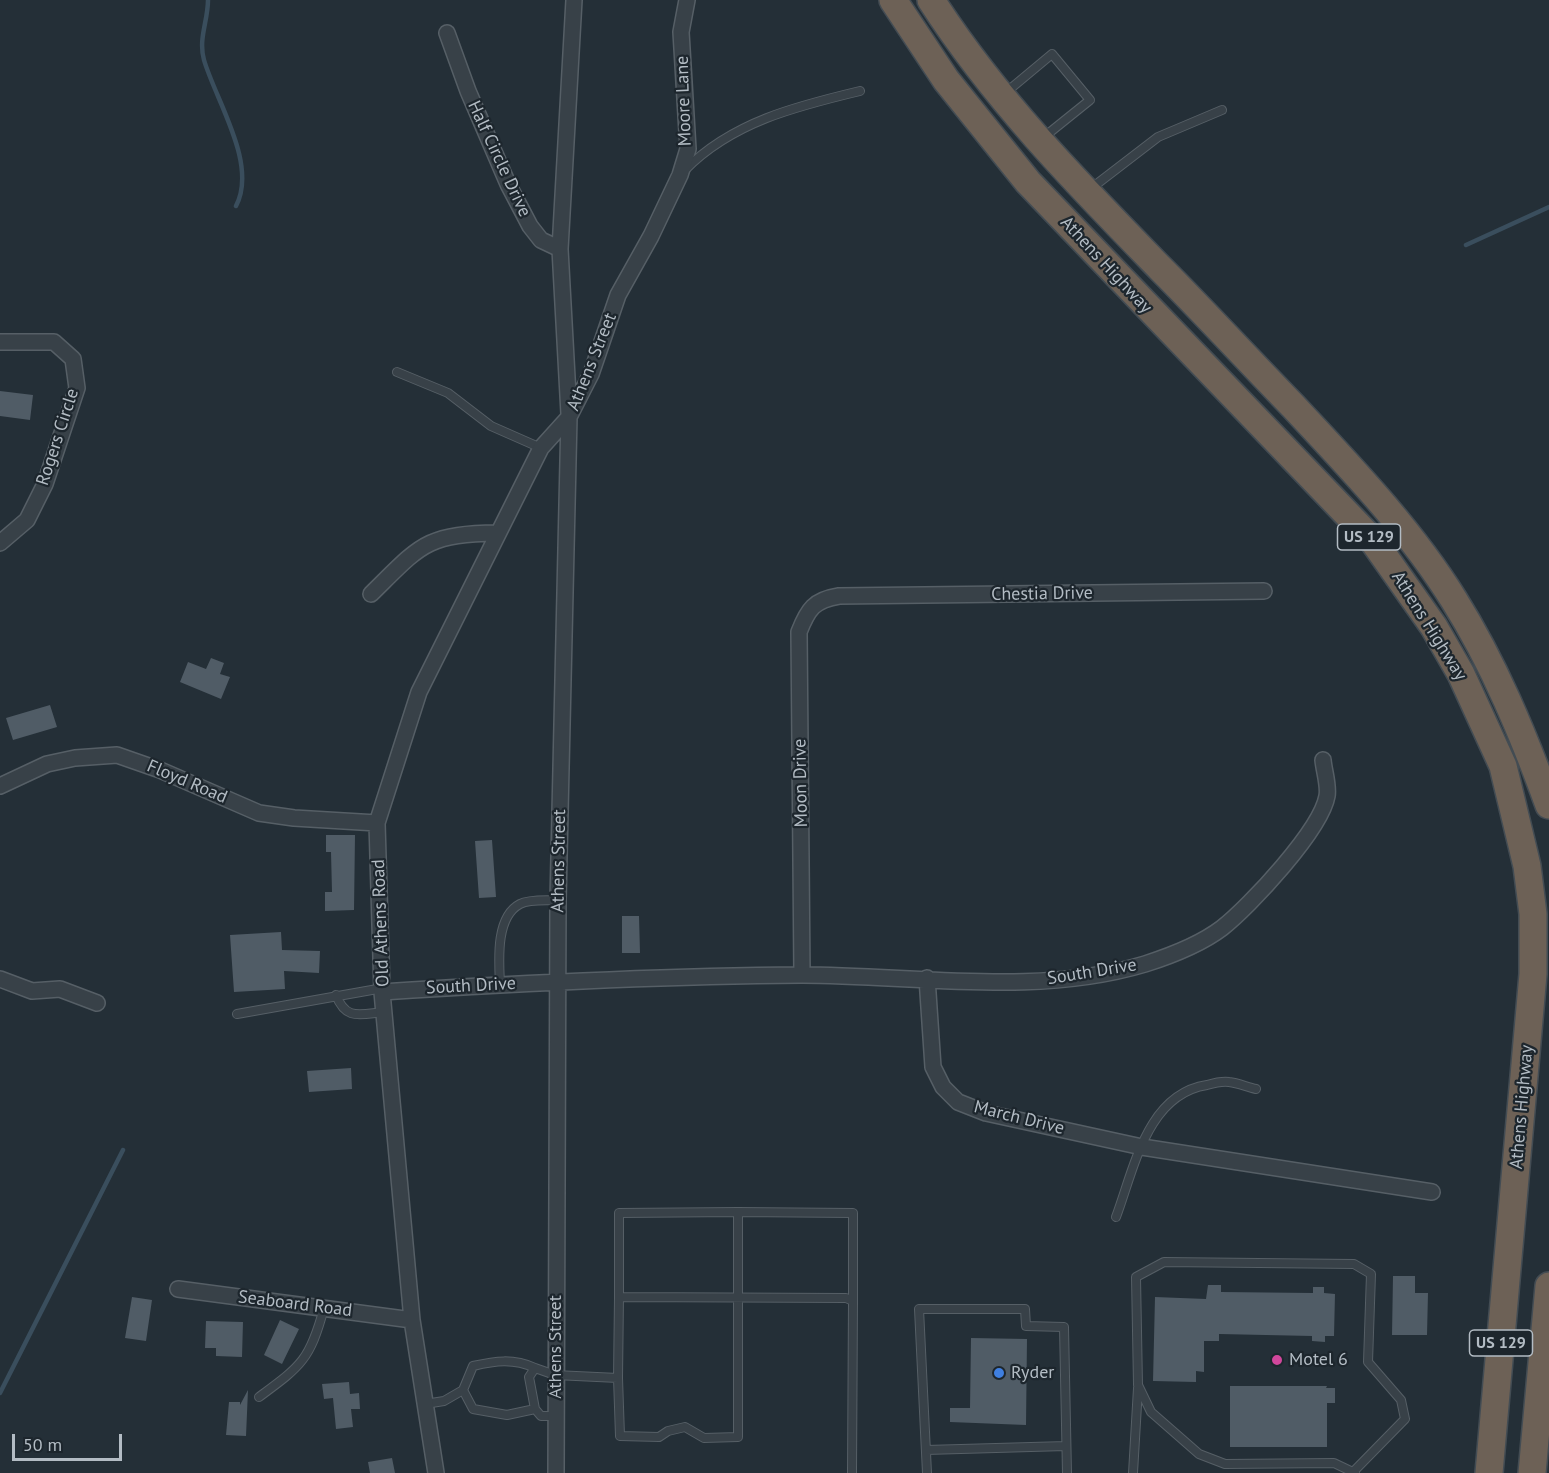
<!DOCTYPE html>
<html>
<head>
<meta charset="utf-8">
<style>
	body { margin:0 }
	#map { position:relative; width:1549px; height:1473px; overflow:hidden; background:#242f37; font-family:"PT Sans",sans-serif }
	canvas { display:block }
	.scale { position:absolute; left:12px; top:1434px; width:110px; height:27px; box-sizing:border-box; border:3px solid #b3bcc4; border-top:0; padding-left:8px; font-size:18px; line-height:21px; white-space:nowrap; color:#b3bcc4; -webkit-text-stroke:4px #1d262d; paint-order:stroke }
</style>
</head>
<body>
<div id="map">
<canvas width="1549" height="1473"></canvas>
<div class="scale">50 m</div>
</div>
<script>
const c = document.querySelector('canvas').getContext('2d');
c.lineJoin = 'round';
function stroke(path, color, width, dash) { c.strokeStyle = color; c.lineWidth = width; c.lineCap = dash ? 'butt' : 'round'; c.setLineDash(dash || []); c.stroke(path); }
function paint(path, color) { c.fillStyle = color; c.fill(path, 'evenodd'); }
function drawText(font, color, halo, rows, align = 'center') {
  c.font = font + ' "PT Sans",sans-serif'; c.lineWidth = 4.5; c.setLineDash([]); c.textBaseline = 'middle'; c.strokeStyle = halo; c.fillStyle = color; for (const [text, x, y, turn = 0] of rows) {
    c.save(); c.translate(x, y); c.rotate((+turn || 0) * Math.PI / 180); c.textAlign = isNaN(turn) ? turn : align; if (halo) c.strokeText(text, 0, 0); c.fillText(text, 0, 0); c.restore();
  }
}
stroke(new Path2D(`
	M208 0C208 21 198 39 204 60 216 101 258 164 236 206
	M1466 245 1549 207
	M0 1393 123 1150`), '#3a4e5d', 4.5);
paint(new Path2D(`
	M0 391 33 395 30 420 0 416Z
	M211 658 224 663 220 674 230 677 221 699 180 682 188 662 206 669Z
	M50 705 57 727 13 740 6 718Z
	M326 835H355L354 910 325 911V892H332L331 852H326Z
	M492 840 496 897 479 898 475 841Z
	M622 916H639L640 953H622Z
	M281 932 282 950 320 951 319 973 284 971 285 989 234 992 230 935Z
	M351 1068 352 1089 309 1092 307 1071Z
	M1393 1276H1415V1293H1428L1427 1335H1392Z
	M1208 1285H1221V1292L1313 1293V1287H1324V1293L1335 1294 1334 1336H1325V1342L1312 1341V1336L1219 1334V1341H1204V1372L1196 1371V1382L1153 1381 1155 1297 1206 1299Z
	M132 1297 152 1300 146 1341 125 1338Z
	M280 1320 299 1329 282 1364 264 1355Z
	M206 1321 243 1322 242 1357 216 1356V1348H205Z
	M971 1338 1027 1339 1026 1425 950 1422V1408H970Z
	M349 1382 350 1394 359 1393 360 1409H351L353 1427 336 1429 333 1398 324 1399 322 1384Z
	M1230 1386H1327L1326 1388H1335V1403H1327V1447H1230Z
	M248 1390 246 1436 226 1435 229 1402H240V1405Z
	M392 1458 395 1473H370L368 1462Z`), '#505c66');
const lane = new Path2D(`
	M1004 94 1052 54 1090 100 1044 137
	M685 170C732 122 797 106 860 91
	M1089 190 1158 137 1222 110
	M397 372 448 393 491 426 541 448
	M500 984C499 962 495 917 520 904 530 899 547 901 558 900
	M336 995C346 1021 360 1014 384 1012
	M237 1014 383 988
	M738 1212 853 1213V1301
	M1116 1217C1134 1169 1147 1094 1207 1085 1214 1083 1222 1081 1229 1082 1238 1083 1247 1087 1256 1089
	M618 1378 620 1436 659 1437 668 1431 685 1427 704 1438 738 1437V1212L619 1213V1297
	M463 1390 473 1409 507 1415 535 1409
	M259 1397C301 1366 310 1360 324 1308
	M425 1404 444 1401 463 1390 473 1366C495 1361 513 1358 535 1368
	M556 1416H541L535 1409 529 1377 535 1368 555 1375 618 1378 619 1297 846 1298 853 1301 852 1473
	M926 1450 1066 1446
	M1354 1471 1405 1419 1401 1400 1368 1362 1371 1274 1354 1264 1164 1262 1136 1277 1138 1385 1151 1412 1199 1454 1225 1464 1334 1463 1355 1473
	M927 1473 919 1309H1025L1026 1326 1064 1327 1067 1473
	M1133 1473 1138 1388`);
const street = new Path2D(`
	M447 33 468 91 508 184 530 226 541 240 560 249
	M0 342H54L73 359 77 388 45 484 27 520 0 543
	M569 414 560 249 574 0
	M371 594C421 545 425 534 498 533
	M0 786 47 764 75 758 117 755 160 770 259 813 294 818 377 823
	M802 975 799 632C808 609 814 600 839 596L1264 591
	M927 978 933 1067 943 1087 958 1102 986 1113 1142 1147 1432 1192
	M0 979 32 991 60 989 97 1003
	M382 992C522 983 662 976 802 975 914 975 1035 997 1145 964 1170 956 1201 944 1222 928 1250 906 1321 830 1327 796 1329 786 1324 771 1323 760
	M178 1289 412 1320
	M436 1473 412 1320 382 992 377 823 419 692 541 448 569 417
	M556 1473 558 900 569 417 591 374 618 295 651 236 680 175 688 149 681 32 687 0`);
const highway = new Path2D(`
	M893 0 946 80 1028 182 1374 542 1434 627 1461 674 1503 766 1527 866 1533 914V974L1489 1473
	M931 0C996 101 1078 184 1161 269 1206 314 1249 361 1293 406 1350 467 1410 529 1454 600 1494 664 1523 734 1549 805
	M1532 1473 1549 1286`);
stroke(lane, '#565f66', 10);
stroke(street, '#565f66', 18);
stroke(highway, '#434c53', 30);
stroke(lane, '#384148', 8);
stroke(street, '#384148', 15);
stroke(highway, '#6d6156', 27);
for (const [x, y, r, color] of [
	[1277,1360,6,"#d1479c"],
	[999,1373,6,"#3f7fe0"]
]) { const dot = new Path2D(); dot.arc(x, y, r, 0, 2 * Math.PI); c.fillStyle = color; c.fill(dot); stroke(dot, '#1d262d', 2); }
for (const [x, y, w] of [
	[1369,537,63],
	[1501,1343,63]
]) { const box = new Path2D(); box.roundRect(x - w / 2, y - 13, w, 26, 4.5); c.fillStyle = '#1d262d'; c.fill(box); stroke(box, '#b3bcc4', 1.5); }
drawText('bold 16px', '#b3bcc4', null, [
	["US 129",1369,537],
	["US 129",1501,1343]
]);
drawText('18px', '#b3bcc4', '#1d262d', [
	["Moore Lane",684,101,-92],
	["Half Circle Drive",499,159,65],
	["Athens Highway",1106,265,47],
	["Athens Street",592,362,-68],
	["Rogers Circle",58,437,-72],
	["Chestia Drive",1042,594,-1],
	["Athens Highway",1429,626,58],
	["Floyd Road",187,782,23],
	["Moon Drive",801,783,-91],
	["Athens Street",559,861,-89],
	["Old Athens Road",381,923,-92],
	["South Drive",1092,972,-9],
	["South Drive",471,986,-3],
	["Athens Highway",1522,1107,-85],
	["March Drive",1019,1118,14],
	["Seaboard Road",295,1304,7],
	["Athens Street",556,1347,-90]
]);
drawText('18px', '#b3bcc4', '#1d262d', [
	["Motel 6",1289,1360],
	["Ryder",1011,1373]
], 'left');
</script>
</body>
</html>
